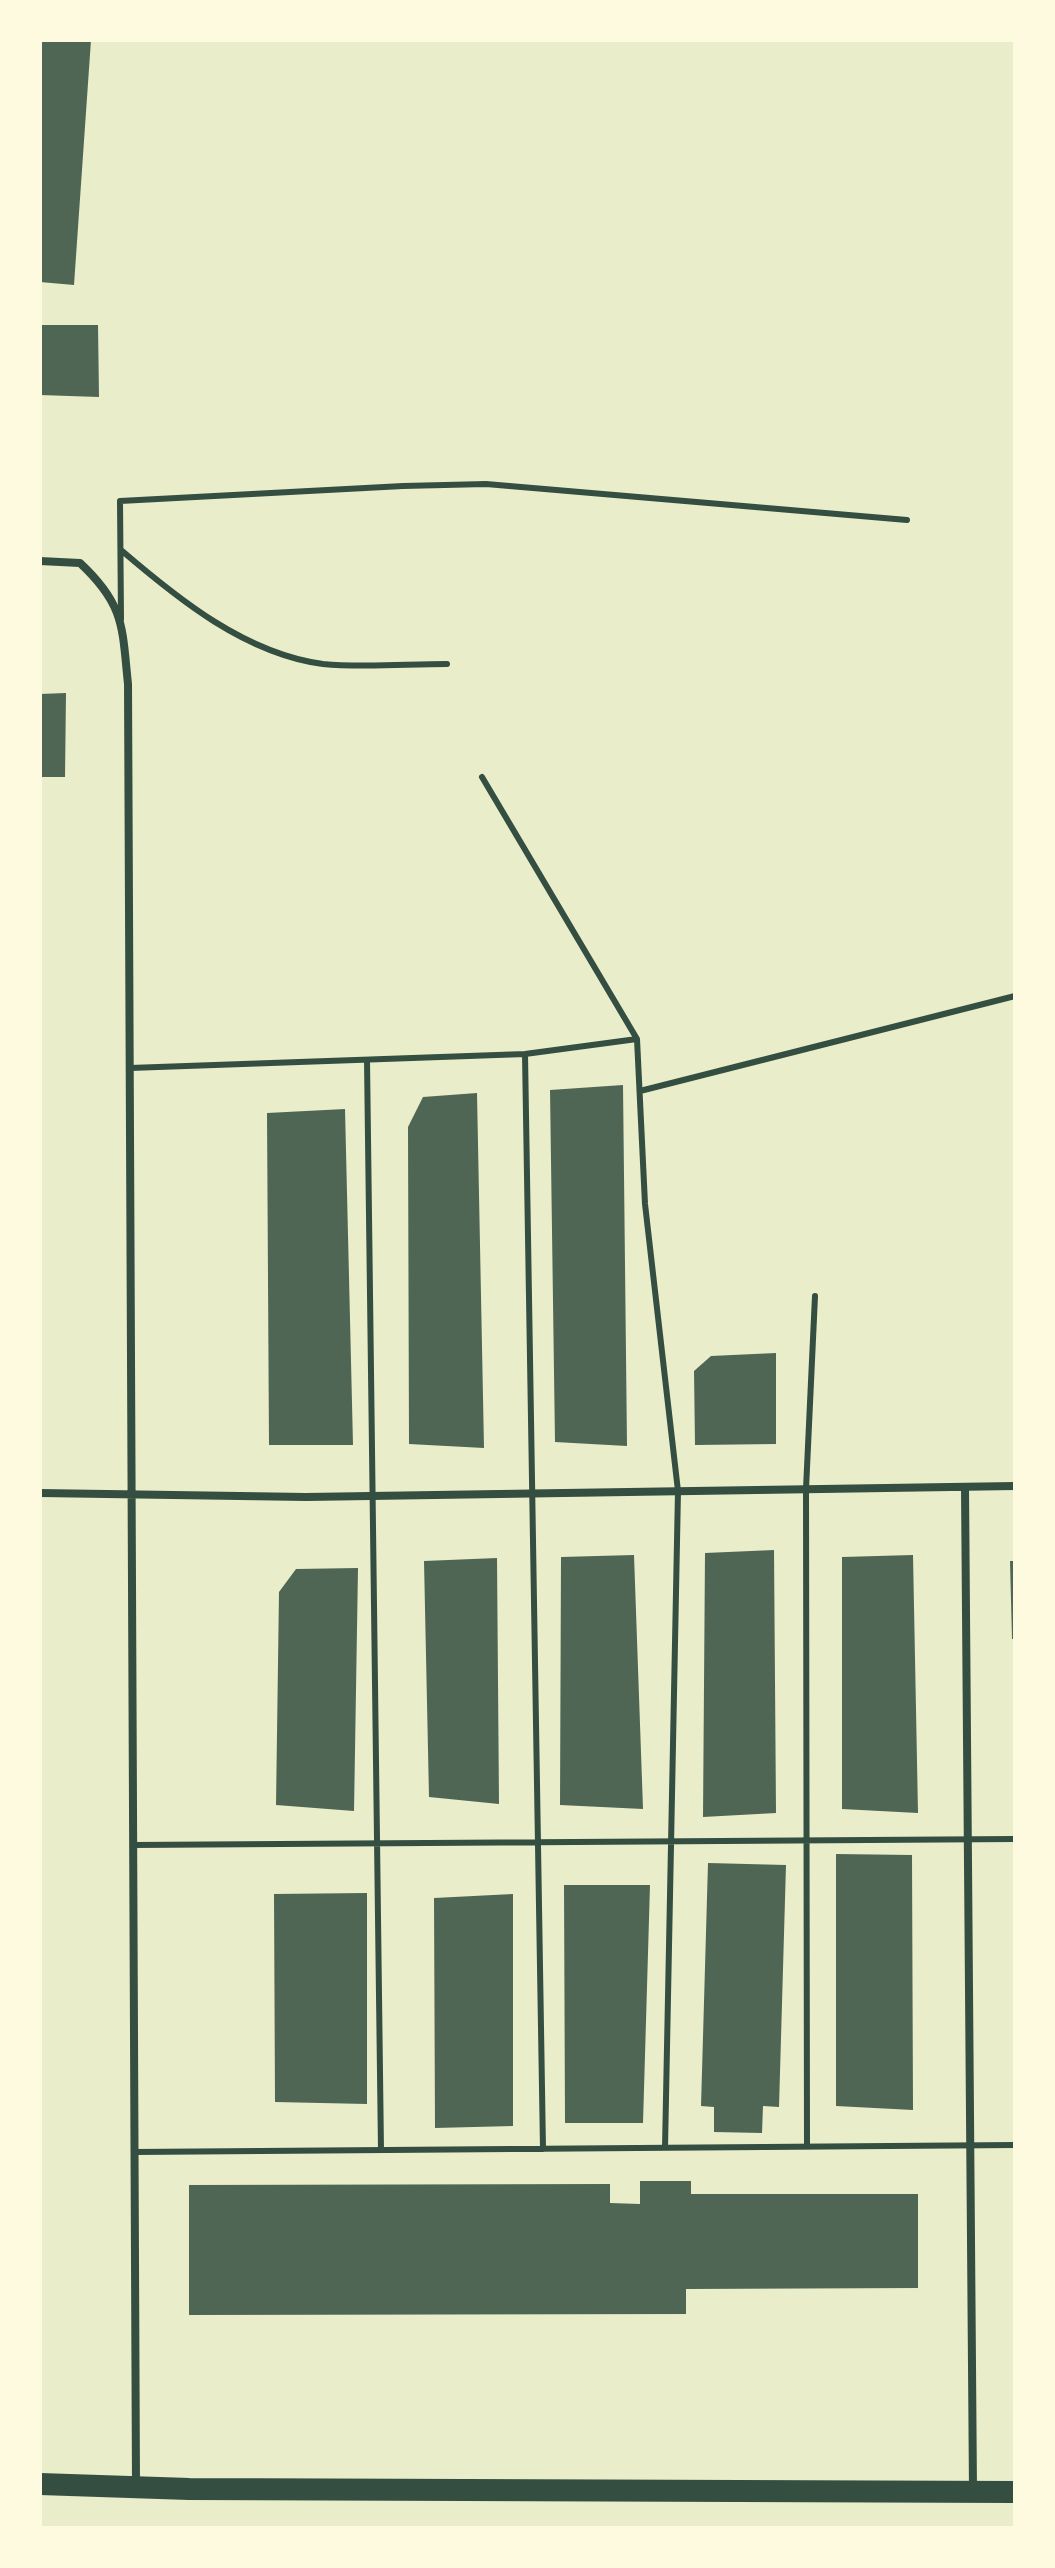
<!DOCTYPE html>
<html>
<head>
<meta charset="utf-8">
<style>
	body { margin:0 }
	#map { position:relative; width:1055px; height:2568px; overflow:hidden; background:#e9edc9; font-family:Karla,sans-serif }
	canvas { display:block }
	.frame { position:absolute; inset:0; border:42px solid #fefae0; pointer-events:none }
</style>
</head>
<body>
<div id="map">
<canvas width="1055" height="2568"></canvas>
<div class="frame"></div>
</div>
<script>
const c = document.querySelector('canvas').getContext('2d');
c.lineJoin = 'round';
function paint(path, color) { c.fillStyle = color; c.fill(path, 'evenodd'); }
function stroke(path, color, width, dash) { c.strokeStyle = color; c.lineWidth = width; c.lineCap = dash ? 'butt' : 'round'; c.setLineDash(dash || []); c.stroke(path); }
paint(new Path2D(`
	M40 40H91L74 285 40 282Z
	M40 325H98L99 397 40 395Z
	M66 693 65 777H40V694Z
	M623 1085 627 1446 555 1442 550 1090Z
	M477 1093 484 1448 409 1444 408 1127 423 1097Z
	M345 1109 353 1445H269L267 1113Z
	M776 1353V1444L695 1445 694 1371 711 1356Z
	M774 1550 776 1813 703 1817 705 1553Z
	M634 1555 643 1809 560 1805 561 1557Z
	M913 1555 918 1813 842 1809V1557Z
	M497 1558 499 1804 429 1797 424 1561Z
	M1010 1561H1015V1639H1012Z
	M358 1568 354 1811 276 1805 279 1592 296 1569Z
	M836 1854 912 1855 913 2110 836 2106Z
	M708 1863 786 1865 779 2107 763 2106 762 2133 714 2132V2107L701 2106Z
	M564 1885H650L643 2123H565Z
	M367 1893V2104L275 2102 274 1894Z
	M513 1894V2126L435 2128 434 1898Z
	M640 2181H691V2194H918V2288L686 2289V2314L189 2315V2185L610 2184V2203L640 2204Z`), '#4f6655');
stroke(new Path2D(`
	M121 550C178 599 246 654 323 664 361 668 408 664 447 664
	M121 619 120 501 403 486 486 484 907 520
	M482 777 637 1039 645 1204 678 1491 665 2148
	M525 1054 543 2149
	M367 1060 381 2150
	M130 1068 525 1054 637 1039
	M640 1091 1015 996
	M133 1845 1015 1839
	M807 2146 806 1489 815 1296
	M134 2152 1015 2145`), '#344e41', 6);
stroke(new Path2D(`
	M40 561 80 563C125 605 122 627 128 684L136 2484
	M965 1487 973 2490
	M40 1493 306 1497 1015 1486`), '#344e41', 8);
stroke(new Path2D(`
	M40 2484 189 2489 1015 2492`), '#344e41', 22);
</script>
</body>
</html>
